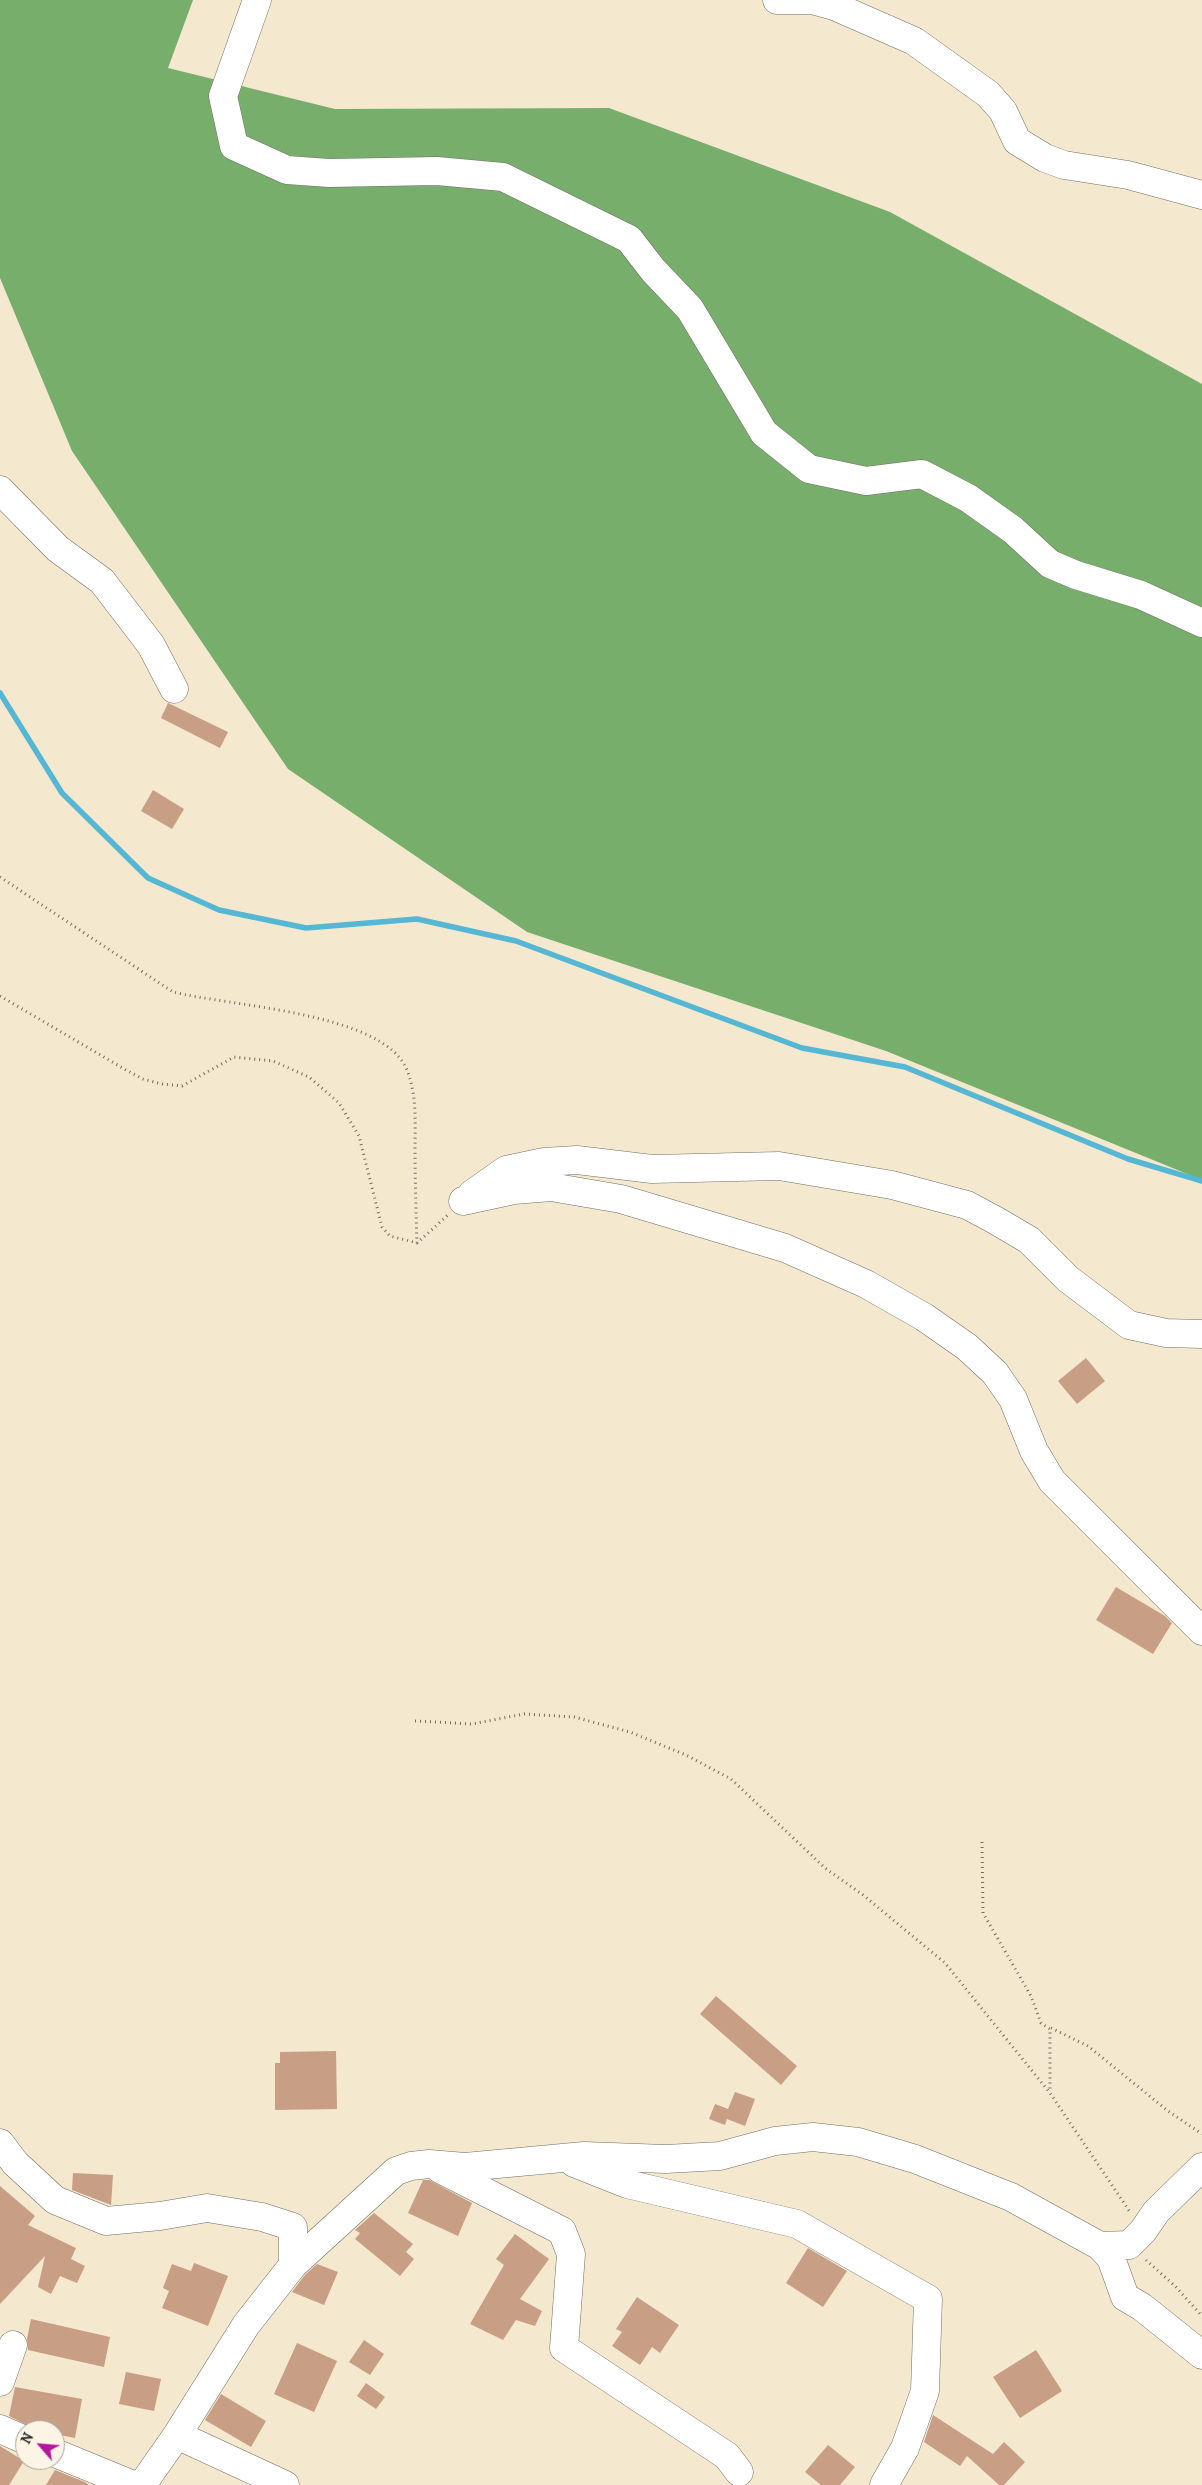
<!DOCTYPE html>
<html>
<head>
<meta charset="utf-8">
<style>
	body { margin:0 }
	#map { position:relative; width:1202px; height:2485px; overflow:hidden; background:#f4e8ce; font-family:Alegreya,serif }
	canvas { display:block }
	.north { position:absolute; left:15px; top:2420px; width:50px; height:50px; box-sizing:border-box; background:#fcf5e5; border:1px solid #a8a49b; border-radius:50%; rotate:297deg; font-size:14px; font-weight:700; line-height:20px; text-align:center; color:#2b2b2b }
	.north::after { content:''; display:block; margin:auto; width:18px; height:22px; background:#b5179e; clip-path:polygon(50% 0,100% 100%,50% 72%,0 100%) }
</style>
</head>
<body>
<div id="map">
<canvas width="1202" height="2485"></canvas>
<div class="north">N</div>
</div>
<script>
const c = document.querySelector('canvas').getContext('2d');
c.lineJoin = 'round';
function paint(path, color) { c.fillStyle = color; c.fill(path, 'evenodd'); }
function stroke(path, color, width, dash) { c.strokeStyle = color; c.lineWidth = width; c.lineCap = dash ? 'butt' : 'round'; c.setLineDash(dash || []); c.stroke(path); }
paint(new Path2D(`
	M0 0H193L168 68 335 109 609 108 890 212 1202 384V1180L886 1051 527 932 288 769 72 451 0 278Z`), '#77ae6c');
stroke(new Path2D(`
	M0 693 62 793 148 878 219 910 306 928 417 919 516 941 802 1048 905 1067 1128 1159 1202 1181`), '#55b7d4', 5.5);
paint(new Path2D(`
	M168 703 228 732 220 748 161 718Z
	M153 790 184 809 172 829 141 811Z
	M1086 1358 1105 1381 1077 1404 1058 1381Z
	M1116 1587 1165 1616 1172 1623 1153 1654 1096 1620Z
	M716 1996 797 2066 781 2085 700 2014Z
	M336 2051 337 2109 275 2110V2063H280V2052Z
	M735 2092 755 2099 745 2126 727 2119 725 2125 709 2119 715 2104 728 2109Z
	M73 2173 113 2175 111 2205 72 2190Z
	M423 2180H429L472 2203 458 2236 408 2213Z
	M0 2186 35 2216 28 2225 76 2248 71 2259 85 2266 77 2283 60 2276 51 2294 38 2287 45 2256 0 2304Z
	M374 2213 413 2244 406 2252 414 2259 400 2276 355 2239 360 2233 355 2230Z
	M515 2234 549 2259 520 2299 542 2311 535 2326 516 2320 503 2340 470 2324 504 2265 496 2259Z
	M808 2248 847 2271 823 2307 786 2283Z
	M194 2263 228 2276 208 2326 162 2308 169 2291 163 2288 172 2264 191 2271Z
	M317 2264 338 2272 324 2305 292 2292 304 2276Z
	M637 2297 679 2325 660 2353 652 2347 640 2365 612 2346 622 2332 616 2329Z
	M31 2319 110 2337 104 2367 28 2350 27 2339Z
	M364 2340 384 2354 370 2375 349 2362Z
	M297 2343 337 2361 314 2412 274 2394Z
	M1036 2350 1062 2391 1020 2418 993 2377Z
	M126 2372 161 2379 154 2411 119 2404Z
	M366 2383 385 2397 376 2409 357 2396Z
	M15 2387 82 2399 75 2438 55 2434V2430H37L9 2416Z
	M221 2394 266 2421 251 2447 205 2420Z
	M933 2415 993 2454 1004 2442 1025 2462 1004 2485H999L967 2456 960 2466 924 2442Z
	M828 2445 855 2467 840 2485H821L805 2472Z
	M0 2446 24 2461 9 2485H0Z
	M55 2470 85 2482 89 2485H46Z`), '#c89e85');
const minor = new Path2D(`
	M257 0 223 96 234 146 287 170 329 173 437 171 503 177 629 239 653 270 690 309 764 433 809 469 866 481 922 474 968 498 1013 530 1050 564 1076 575 1141 595 1202 623
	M777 0H812L834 6 914 41 988 94 1003 111 1017 141 1045 158 1064 165 1128 175 1202 195
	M0 490 58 549 102 581 151 645 174 689
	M472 1194 506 1170 544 1162 577 1160 652 1169 779 1166 892 1185 967 1205 995 1220 1029 1240 1068 1279 1129 1325 1166 1333 1202 1334
	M463 1201 514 1190 551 1187 621 1199 785 1248 866 1284 924 1317 967 1347 995 1373 1013 1399 1034 1451 1052 1481 1202 1631
	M0 2143 15 2163 55 2200 106 2221 160 2216 207 2208 262 2217 293 2227V2265
	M574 2163 627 2184 797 2224 928 2299 925 2391 905 2448 884 2485
	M440 2169 562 2231 571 2254 564 2348 727 2456 739 2472
	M1100 2246 1111 2258 1125 2297 1142 2307 1202 2355
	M0 2382 13 2345
	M0 2429 25 2440
	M177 2435 285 2485
	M55 2453 133 2485
	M142 2485 177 2435 246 2325 293 2265 396 2171 411 2166 429 2164 465 2167 584 2156 666 2159 720 2156 775 2141 813 2137 858 2142 915 2159 1011 2197 1100 2246 1129 2245 1143 2231 1156 2212 1202 2167`);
stroke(minor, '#716d64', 29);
stroke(new Path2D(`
	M0 877 173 992C227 1006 384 1012 407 1070 417 1095 415 1122 415 1148 415 1180 416 1211 417 1243
	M0 996 126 1070 143 1079 162 1084 182 1086 234 1057 273 1061 309 1077 339 1103 359 1136 382 1227 390 1236 417 1243 448 1215
	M415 1721 472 1724 524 1714 574 1717 630 1732 686 1755 731 1779 825 1868 863 1895 945 1963 1050 2093 1130 2212
	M982 1842 983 1913 1031 1996 1041 2023 1050 2029V2092
	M1051 2028 1088 2046 1168 2111 1202 2134
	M1146 2260 1175 2286 1202 2316`), '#716d64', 3, [1, 4]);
stroke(minor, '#fff', 28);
</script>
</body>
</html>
